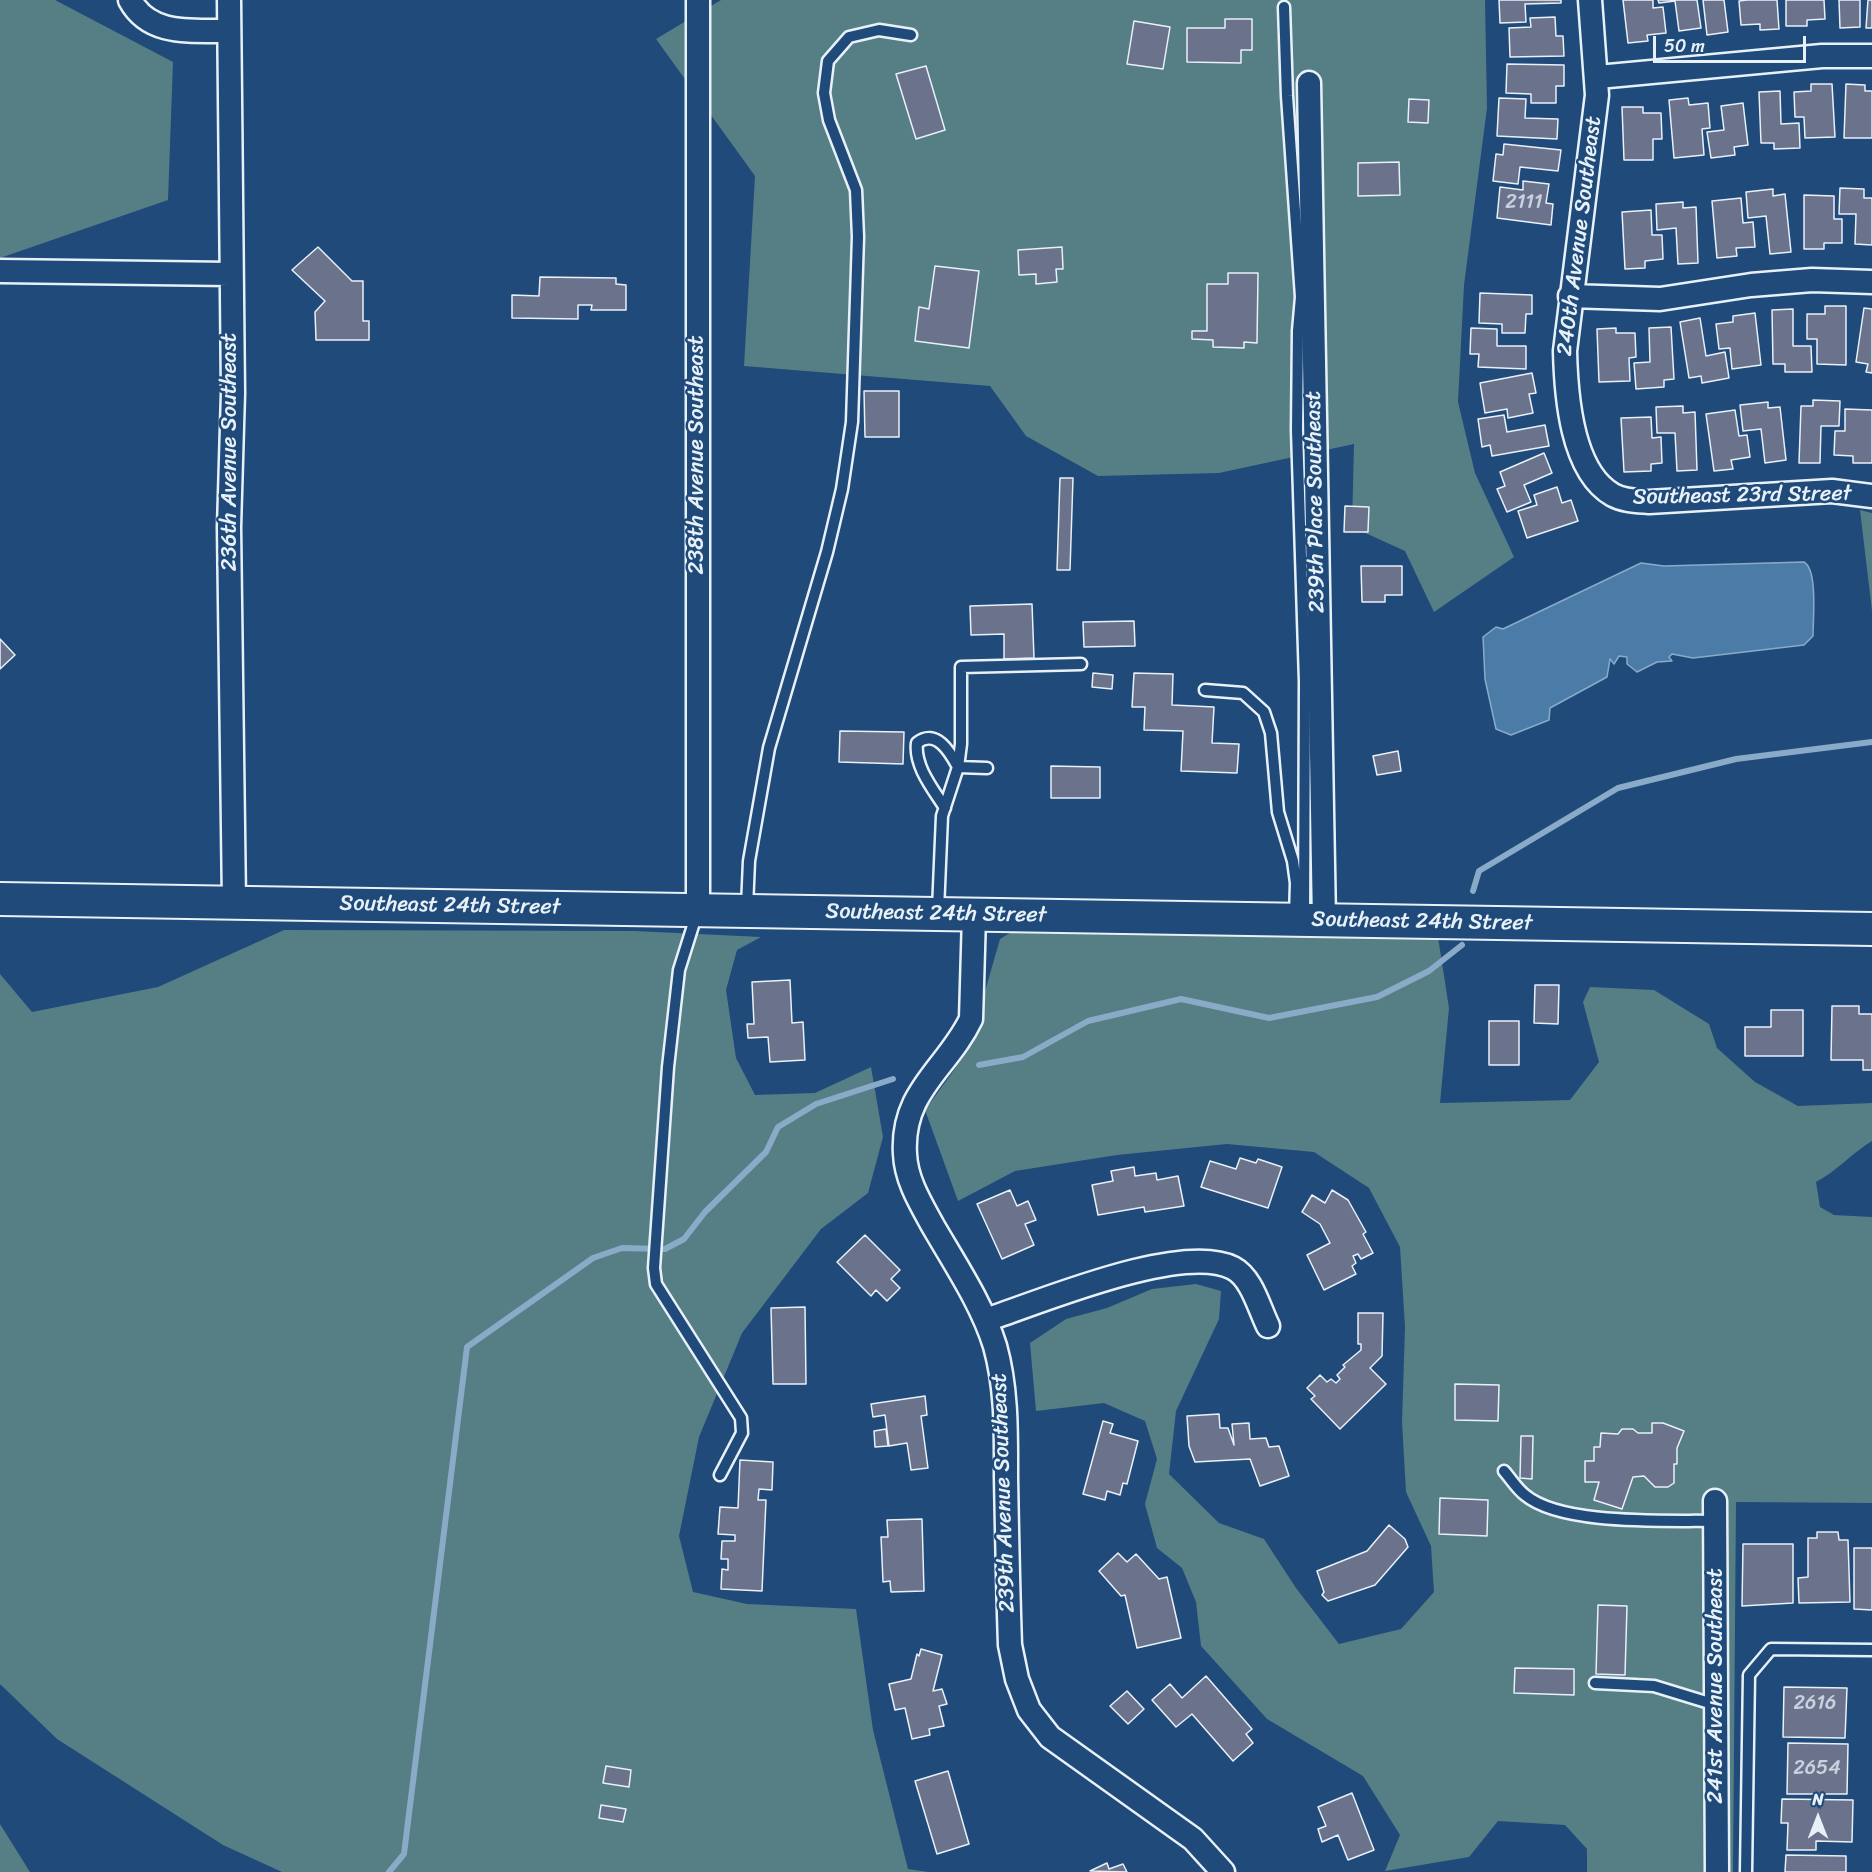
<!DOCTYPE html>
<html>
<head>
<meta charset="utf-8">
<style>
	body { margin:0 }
	#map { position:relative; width:1872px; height:1872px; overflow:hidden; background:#1f4a7a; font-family:Sriracha,sans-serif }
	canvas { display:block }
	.north { position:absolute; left:1788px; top:1788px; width:60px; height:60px; -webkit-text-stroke:4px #1f4a7a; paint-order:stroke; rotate:0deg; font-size:16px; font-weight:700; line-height:24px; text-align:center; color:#e8f1f8 }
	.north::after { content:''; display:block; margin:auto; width:21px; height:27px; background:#e8f1f8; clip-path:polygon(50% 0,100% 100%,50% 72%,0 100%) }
	.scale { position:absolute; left:1653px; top:36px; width:153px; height:27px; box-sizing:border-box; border:3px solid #e8f1f8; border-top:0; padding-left:8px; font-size:18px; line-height:21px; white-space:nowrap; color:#e8f1f8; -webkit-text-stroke:4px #1f4a7a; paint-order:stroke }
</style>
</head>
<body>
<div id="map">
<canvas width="1872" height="1872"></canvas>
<div class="north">N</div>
<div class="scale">50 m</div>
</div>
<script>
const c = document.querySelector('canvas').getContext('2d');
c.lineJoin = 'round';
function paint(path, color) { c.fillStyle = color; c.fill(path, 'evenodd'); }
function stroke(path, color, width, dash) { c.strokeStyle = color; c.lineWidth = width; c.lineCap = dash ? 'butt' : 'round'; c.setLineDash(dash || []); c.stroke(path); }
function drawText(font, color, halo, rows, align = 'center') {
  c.font = font + ' Sriracha,sans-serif'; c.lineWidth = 5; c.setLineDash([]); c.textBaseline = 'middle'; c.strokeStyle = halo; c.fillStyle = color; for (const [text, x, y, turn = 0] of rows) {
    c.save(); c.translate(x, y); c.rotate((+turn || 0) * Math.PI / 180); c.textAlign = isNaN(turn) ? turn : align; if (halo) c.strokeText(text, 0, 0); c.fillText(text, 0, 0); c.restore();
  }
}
paint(new Path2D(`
	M0 0H55L173 62 168 200 0 258Z
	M721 0H1485L1487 108 1464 285 1458 402 1475 473 1514 557 1434 612 1405 551 1352 527 1354 444 1219 473 1098 476 1026 436 990 386 744 366 755 176 656 39Z
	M1860 510 1872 513V611Z
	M1018 928 1438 937 1449 1008 1440 1103 1570 1100 1599 1062 1583 1002 1590 987 1654 990 1709 1024 1717 1048 1755 1082 1798 1106 1872 1103V1141C1852 1153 1837 1171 1816 1182L1820 1207 1834 1215 1872 1217V1503L1736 1502 1733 1872H1587V1849L1565 1825 1498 1821 1469 1857 1385 1871 1400 1835 1363 1776 1267 1719 1201 1646 1196 1602 1182 1568 1157 1548 1145 1504 1157 1459 1145 1421 1104 1403 1036 1411 1030 1343 1066 1319 1107 1308 1152 1289 1196 1284 1221 1291 1219 1319 1176 1411 1169 1474 1219 1523 1264 1539 1296 1588 1339 1644 1401 1629 1434 1592 1431 1546 1406 1492 1402 1422 1405 1327 1400 1247 1369 1188 1314 1152 1227 1144 1117 1155 1015 1171 958 1201 925 1110 968 1051 1000 939Z
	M284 930 635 931 761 937 737 950 726 990 736 1058 755 1095 815 1093 871 1067 883 1137 868 1193 821 1229 742 1333 699 1437 679 1536 693 1592 747 1604 856 1609 873 1730 908 1869 928 1872H282L223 1845 57 1739 0 1684V974L32 1012 158 987Z
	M0 1824 30 1872H0Z`), '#567e85');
const water = new Path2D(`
	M1804 562C1818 570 1813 619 1813 636L1804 645 1693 658 1672 654 1669 657 1672 661 1657 662 1637 672 1627 664V657L1619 656 1614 664 1610 659 1607 677 1550 708 1549 720 1511 735 1496 729 1485 679 1483 637 1496 627 1503 629 1641 563 1664 566Z`);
paint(water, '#4b7ca8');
stroke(water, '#8aabc8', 1.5);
stroke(new Path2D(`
	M1473 891 1479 871 1618 788 1736 759 1872 742
	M979 1065 1023 1057 1088 1021 1181 999 1269 1018 1377 997 1429 971 1462 945
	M389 1872 404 1854 467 1347 593 1258 622 1248 665 1249 684 1239 705 1212 766 1152 778 1127 816 1104 893 1079`), '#8aabc8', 6);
const building = new Path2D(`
	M1499 0H1561V3L1525 4 1526 22 1500 23Z
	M1623 0H1653V8L1663 7 1666 33 1647 35 1648 41 1628 43Z
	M1658 0H1697L1701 28 1679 31 1675 1 1659 3Z
	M1703 0H1724L1728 32 1707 35Z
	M1747 0H1777L1779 29 1760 30V24L1741 25 1739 1Z
	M1786 0H1824L1825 19 1807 20V26H1786Z
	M1839 0H1860V27L1840 28Z
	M1868 0H1872V28H1866Z
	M1555 17 1556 36H1563L1564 56 1510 57 1509 28 1531 27 1530 18Z
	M1225 19H1252V50H1241V63L1187 62V28H1225Z
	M1134 21 1170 27 1163 69 1127 64Z
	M1507 64 1564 65V86H1556V103H1531V94L1506 93Z
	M926 66 945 130 916 139 896 74Z
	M1811 84H1832L1835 137 1805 138 1804 117H1795L1794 92 1811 91Z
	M1846 84 1865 85V91H1872V138H1844Z
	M1780 91 1781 124 1799 123 1800 148 1774 149V143H1761L1759 92Z
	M1499 98 1526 99 1525 118 1558 119 1557 139 1497 136Z
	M1688 98 1689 105 1708 103 1710 128 1702 129 1704 155 1674 158 1669 100Z
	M1409 99 1429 100 1428 123 1408 122Z
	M1743 103 1748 145 1734 147 1735 155 1711 158 1707 132 1724 130 1721 106Z
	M1622 107H1643V113H1661L1662 139H1653V160H1624Z
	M1504 144 1561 150 1558 171 1520 167 1518 184 1493 181 1496 154 1503 155Z
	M1399 162 1400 195 1358 196V163Z
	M1523 181 1549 184 1546 203 1553 204 1551 225 1497 218 1500 187 1523 190Z
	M1840 188 1864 189V198H1872V245L1855 244 1856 214H1839Z
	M1773 189V196L1785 194 1791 252 1770 254 1766 216 1748 218 1746 192Z
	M1804 195 1834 196V219H1842V243H1824V249H1804Z
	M1741 198 1743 223 1753 222 1755 247 1736 248 1737 256 1717 258 1712 201Z
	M1683 202V208L1696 207 1698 263 1678 264 1676 228 1657 230 1656 204Z
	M1651 210 1652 235H1662L1663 259 1645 261V268L1625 269 1622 212Z
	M318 247 352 281H363V321H369V340H316L315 312 325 301 292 270Z
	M1062 247 1063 269H1056L1057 282 1036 284V274L1019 275 1018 250Z
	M935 266 979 271 969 348 915 341 919 307 929 309Z
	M1228 273H1258L1257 343 1244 342V348L1213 347V340L1192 339V331H1207V284H1228Z
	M540 277 616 278V284L626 285V310H591L592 305H578V319L512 318V295L539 296Z
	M1480 293 1532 295V314H1526L1525 333H1502V324L1479 323Z
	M1825 306H1846V365L1817 364V339H1807V314H1825Z
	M1864 308 1872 309V373L1866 372 1868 364 1856 362Z
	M1793 309V346H1811L1812 372H1785V364H1773L1772 310Z
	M1755 313 1761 365 1732 369 1730 348 1719 349 1716 324 1733 322V316Z
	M1700 318 1706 356 1725 352 1729 378 1702 383 1701 376 1689 378 1680 322Z
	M1671 327 1674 379 1664 380V387L1636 389 1634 363 1650 362 1649 328Z
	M1471 328 1497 329V346H1526V369L1478 367 1479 354H1470Z
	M1616 328V333H1635L1636 357 1629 358 1630 381 1599 382 1597 329Z
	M1532 373 1536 393 1529 394 1533 413 1508 418 1507 409 1485 413 1480 383Z
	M864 391H899V437H865Z
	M1813 400 1840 401 1839 426H1821L1820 463H1799L1801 406H1813Z
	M1768 402V408L1780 407 1786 460 1765 463 1761 429 1743 431 1740 405Z
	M1683 406V413L1695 412 1697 470 1677 471 1675 433H1657L1656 407Z
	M1845 409 1872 410V463H1853V456L1834 455 1835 431H1845Z
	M1735 410 1739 436 1747 435 1750 457 1731 460 1733 469 1714 471 1706 414Z
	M1504 415 1507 432 1545 425 1549 446 1492 456 1490 445 1482 447 1478 419Z
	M1651 417 1652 438 1661 437 1662 463 1651 464V471L1624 472 1621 418Z
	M1544 453 1552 473 1524 485 1531 502 1507 512 1497 489 1505 486 1500 472Z
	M1060 478H1073L1070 570H1057Z
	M1557 487 1562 503 1571 500 1578 521 1527 538 1518 511 1537 505 1534 495Z
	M1345 506 1369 507 1368 532H1344Z
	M1361 566H1402V595H1385V602H1362Z
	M1032 604 1034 658 1004 659V634L971 635 970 606Z
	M1134 621 1135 646 1084 647 1083 622Z
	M0 639 15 655 0 669Z
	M1093 673 1113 675 1112 689 1092 687Z
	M1134 673 1173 674 1172 705 1214 707 1212 743 1239 744 1237 773 1181 771 1183 731 1144 730 1145 707H1132Z
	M840 731 904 732 903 764 839 762Z
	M1398 751 1401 771 1377 775 1373 756Z
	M1051 766 1100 767V798H1051Z
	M790 980 792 1023 803 1022 805 1060 770 1062 768 1037 748 1038 747 1024H754L752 982Z
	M1535 985H1559L1558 1024 1534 1023Z
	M1832 1006H1859V1014H1872V1070H1863V1060H1831Z
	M1771 1010H1803V1056H1745V1027H1771Z
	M1489 1021H1519V1065H1489Z
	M1240 1158 1256 1163 1258 1159 1282 1167 1268 1208 1201 1187 1210 1161 1236 1169Z
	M1134 1167 1135 1176 1156 1173 1157 1180 1178 1176 1184 1206 1145 1212 1144 1207 1098 1215 1092 1185 1113 1181 1111 1171Z
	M1010 1190 1017 1206 1028 1201 1036 1220 1025 1224 1034 1245 1002 1259 977 1204Z
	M1332 1190 1348 1200 1366 1232 1363 1234 1373 1253 1361 1259 1358 1254 1353 1256 1356 1263 1352 1266 1356 1274 1324 1290 1307 1255 1330 1243 1320 1224 1302 1212 1312 1195 1325 1203Z
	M865 1235 900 1270 891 1279 900 1288 887 1301 876 1290 871 1296 837 1262Z
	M805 1307 806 1384H773L771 1308Z
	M1358 1313H1383L1382 1356 1370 1368 1386 1384 1340 1429 1311 1399 1315 1396 1307 1388 1320 1375 1327 1382 1331 1379 1336 1383 1340 1379 1337 1375 1345 1367 1343 1365 1361 1350V1344H1358Z
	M1455 1384 1499 1385 1498 1421 1455 1420Z
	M925 1396 927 1415 921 1416 928 1468 911 1470 907 1443 889 1446 885 1415 873 1417 871 1404Z
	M1219 1414 1220 1428H1228L1234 1445 1232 1424 1249 1423 1250 1439 1266 1438 1269 1447 1279 1446 1289 1476 1260 1486 1250 1459 1195 1462 1189 1446 1187 1416Z
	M1103 1421 1113 1424 1110 1433 1138 1441 1127 1484 1123 1483 1120 1495 1107 1491 1105 1500 1083 1494Z
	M1652 1423H1663L1684 1431 1677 1448V1464H1674V1483L1668 1487H1655L1644 1476 1633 1477 1622 1509 1594 1500 1599 1482H1585V1461H1594V1447H1600L1601 1433 1618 1434 1622 1429H1633L1638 1433H1652Z
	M886 1429 888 1446 875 1447 874 1431Z
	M1521 1436H1533L1532 1479 1520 1478Z
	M740 1460 773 1462 772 1490 759 1489 758 1500H766L762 1591 721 1589 722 1569 728 1570V1559H721L722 1541H735V1535L718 1534 720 1507 738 1508Z
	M1440 1498 1488 1500 1487 1536 1439 1534Z
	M922 1519 924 1591 891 1592 890 1581 883 1582 881 1537H888L887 1520Z
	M1389 1525 1405 1539 1408 1547 1375 1585 1328 1601 1322 1595 1324 1592 1317 1571 1367 1551Z
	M1817 1532H1838L1839 1540H1848L1850 1602 1799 1603 1798 1578 1808 1577V1538H1817Z
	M1743 1544H1793V1603L1742 1606Z
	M1854 1548H1872V1610L1854 1609Z
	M1118 1553 1127 1562 1136 1554 1159 1579 1167 1577 1181 1638 1137 1648 1125 1595 1121 1596 1099 1571Z
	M1598 1605 1627 1606 1625 1675 1596 1674Z
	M921 1649 942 1655 933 1691 942 1689 947 1704 939 1706 944 1726 929 1729 930 1735 912 1739 905 1708 895 1710 889 1684 911 1679 917 1654 919 1656Z
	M1515 1668 1574 1669V1695L1514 1693Z
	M1206 1676 1252 1729 1246 1734 1253 1743 1233 1761 1192 1714 1176 1727 1152 1700 1170 1684 1182 1698Z
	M1784 1687 1847 1688 1845 1738 1783 1737Z
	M1127 1691 1144 1709 1128 1724 1110 1706Z
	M1788 1743 1848 1744 1847 1794H1787Z
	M606 1766 631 1770 629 1787 603 1783Z
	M948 1771 969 1844 937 1854 915 1781Z
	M1352 1793 1374 1850 1348 1860 1338 1835 1322 1842 1318 1829 1326 1826 1318 1807Z
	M1782 1799 1853 1800 1852 1842 1816 1841V1850H1787L1788 1823H1781Z
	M601 1805 626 1809 623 1822 599 1818Z
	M1786 1855 1846 1856V1872H1785Z
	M1107 1863 1109 1869 1123 1864 1127 1872 1090 1871Z`);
paint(building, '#6a728c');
stroke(building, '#e8f1f8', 1.5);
const lane = new Path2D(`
	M1284 7 1287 96 1301 297 1298 331 1297 430 1305 682 1304 917
	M1205 690 1243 693 1264 712 1271 733 1278 812 1293 861 1296 883 1295 917
	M945 808C933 789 914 766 917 743 936 728 950 752 958 767L987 768
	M747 907 749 861 769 748 827 552 842 489 852 422 858 237 856 190 829 120 824 93 828 61 849 37 879 30 911 35
	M938 910 942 816 958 767 961 744V667L1081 664
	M697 913 679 970 668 1067 654 1268 656 1284 741 1418 742 1433 720 1475
	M1504 1471C1511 1479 1517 1489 1525 1495 1562 1526 1668 1520 1715 1521
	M1595 1683 1654 1686 1716 1705
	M1746 1872 1749 1675 1771 1649 1872 1650`);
const street = new Path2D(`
	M130 0C150 37 193 30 229 31
	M229 0 233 393 229 527 234 903
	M698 0V910
	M1590 0 1597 95 1565 351C1566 394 1571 471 1613 495 1624 501 1637 501 1649 502L1832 491 1872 496
	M1598 77 1822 56H1872
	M1309 83 1324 921
	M0 271 230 274
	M1570 296 1660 299 1751 285 1812 280 1872 282
	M974 915 971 1019C947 1069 901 1091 905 1154 906 1180 921 1204 933 1226 955 1264 982 1304 995 1346 1007 1389 1006 1433 1006 1477 1007 1533 1008 1589 1010 1645L1017 1679 1029 1710 1050 1737 1193 1839 1223 1872
	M986 1320C1040 1302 1182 1242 1233 1268 1252 1278 1259 1308 1268 1326
	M1715 1501 1717 1872`);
const secondary = new Path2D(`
	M0 899 1872 929`);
stroke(lane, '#e8f1f8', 15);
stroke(street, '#e8f1f8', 27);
stroke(secondary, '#e8f1f8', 36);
stroke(lane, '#1f4a7a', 10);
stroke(street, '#1f4a7a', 22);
stroke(secondary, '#1f4a7a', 32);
drawText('20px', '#c8d1dd', null, [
	["2111",1524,203],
	["2616",1815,1704],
	["2654",1817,1769]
]);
drawText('22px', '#e8f1f8', '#1f4a7a', [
	["240th Avenue Southeast",1580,236,-83],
	["236th Avenue Southeast",230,452,-90],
	["238th Avenue Southeast",697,455,-90],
	["Southeast 23rd Street",1742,496,-1],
	["239th Place Southeast",1316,502,-91],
	["Southeast 24th Street",450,906,1],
	["Southeast 24th Street",936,914,1],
	["Southeast 24th Street",1422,922,1],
	["239th Avenue Southeast",1004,1493,-92],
	["241st Avenue Southeast",1716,1686,-90]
]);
</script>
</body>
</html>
